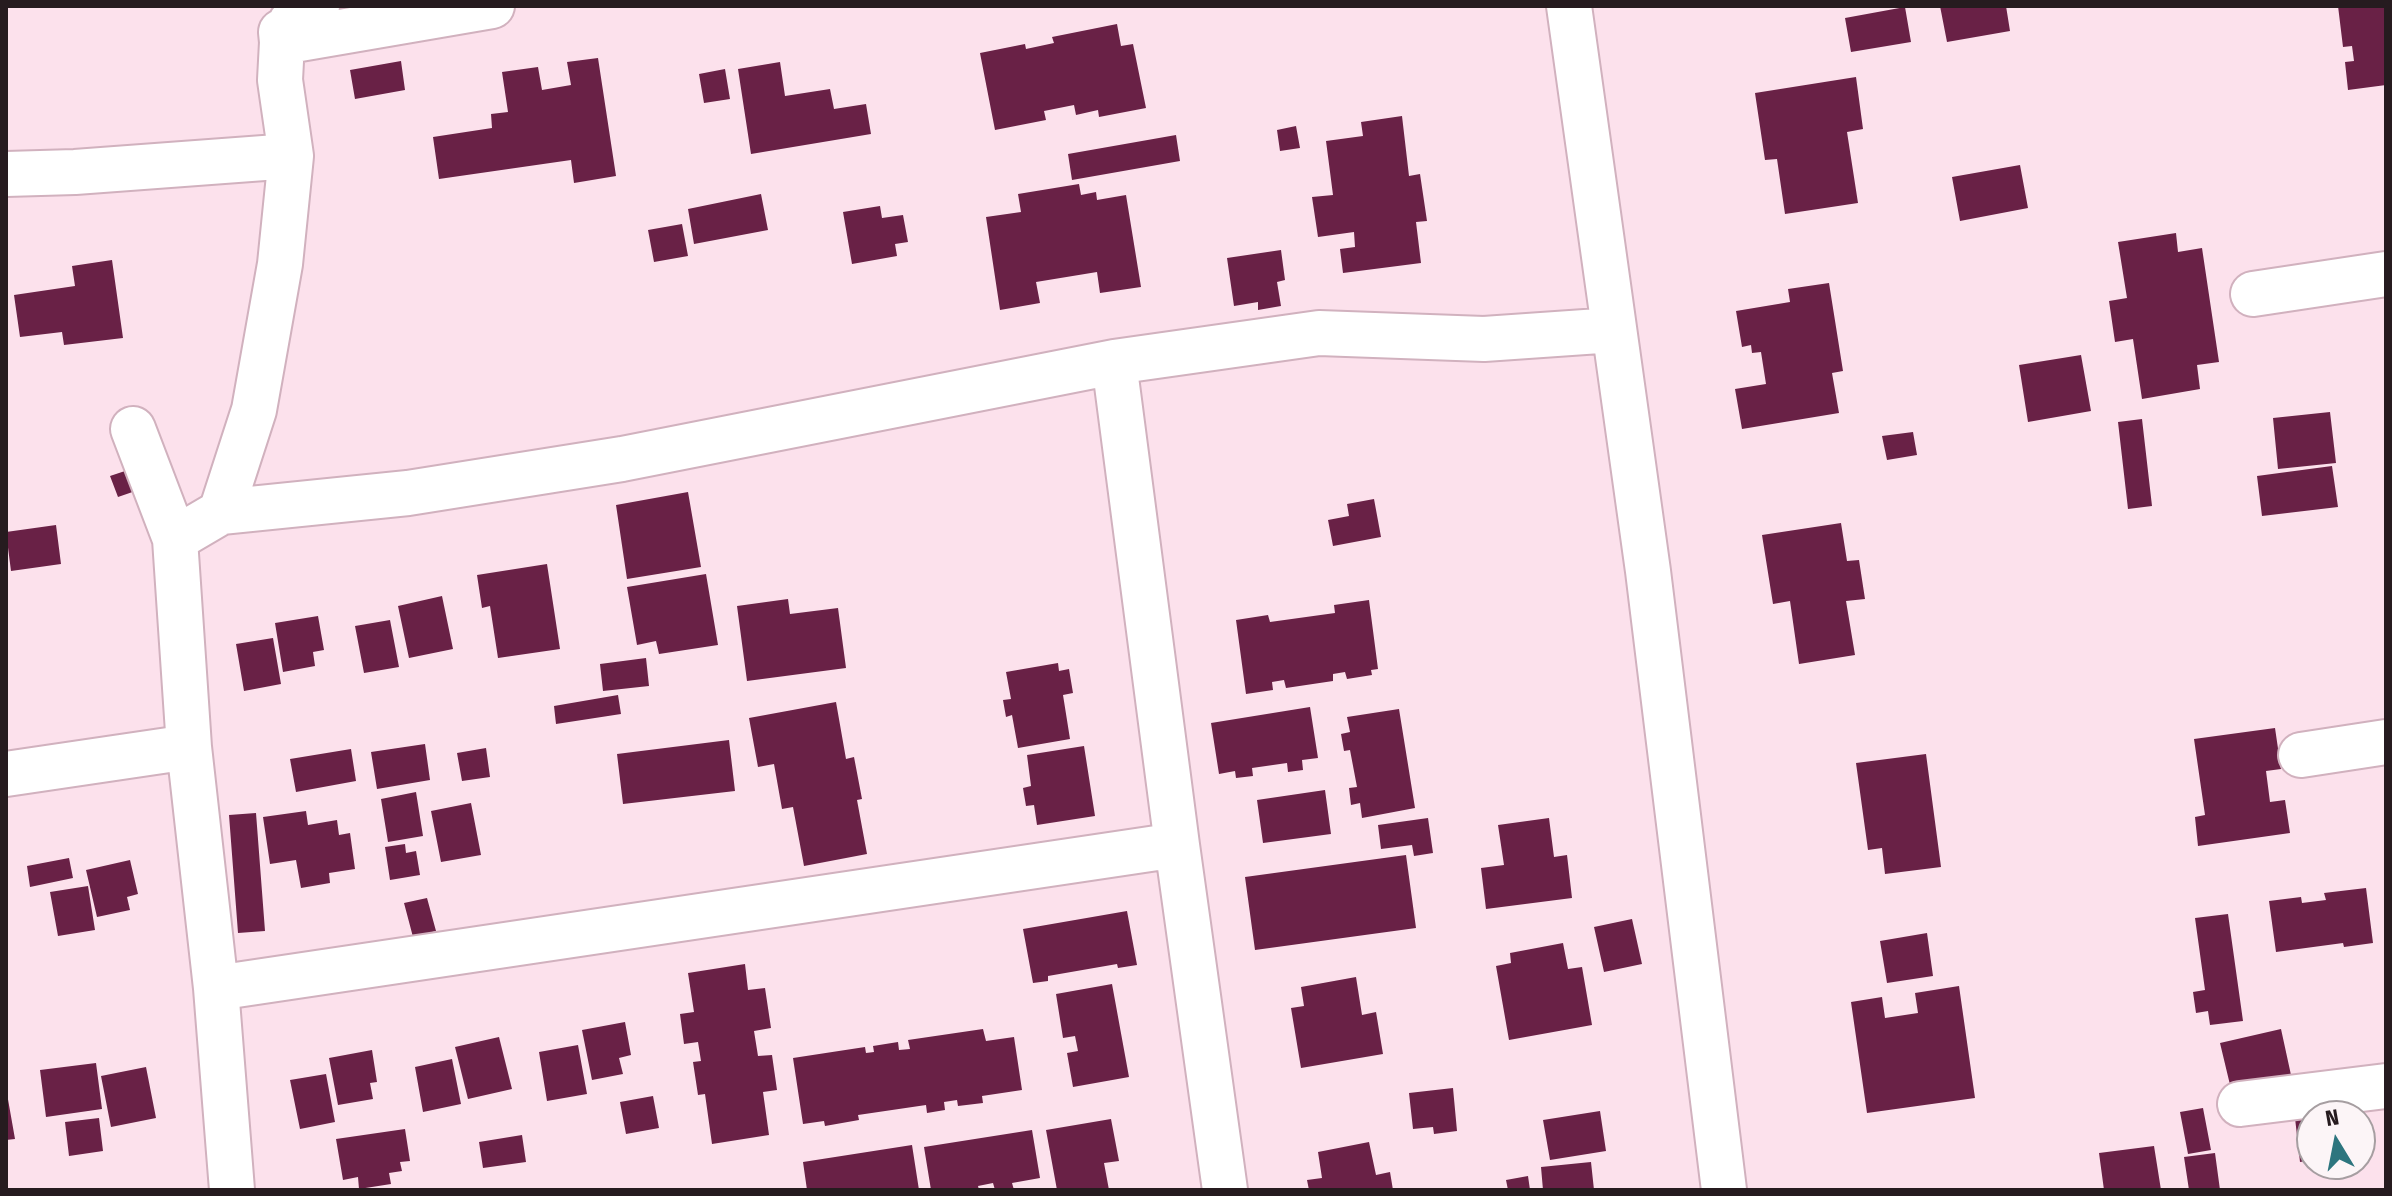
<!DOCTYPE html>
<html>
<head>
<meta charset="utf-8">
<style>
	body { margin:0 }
	#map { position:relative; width:2392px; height:1196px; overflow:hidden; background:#fce1ec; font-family:"Fira Sans Condensed",sans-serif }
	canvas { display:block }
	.frame { position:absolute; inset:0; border:8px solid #261b1f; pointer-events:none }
	.north { position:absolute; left:2296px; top:1100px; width:80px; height:80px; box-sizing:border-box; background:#fcf5f7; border:2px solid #a69ea1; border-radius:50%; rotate:350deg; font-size:22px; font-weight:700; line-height:32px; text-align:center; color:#261b1f }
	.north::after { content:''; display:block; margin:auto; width:28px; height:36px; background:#2d757e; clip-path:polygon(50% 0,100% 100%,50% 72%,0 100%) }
</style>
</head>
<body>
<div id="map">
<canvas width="2392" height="1196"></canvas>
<div class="frame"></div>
<div class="north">N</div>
</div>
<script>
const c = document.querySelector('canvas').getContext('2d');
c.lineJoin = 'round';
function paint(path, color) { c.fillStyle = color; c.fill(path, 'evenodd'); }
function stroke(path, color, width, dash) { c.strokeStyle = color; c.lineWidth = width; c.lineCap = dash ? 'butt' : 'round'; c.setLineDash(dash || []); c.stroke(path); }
paint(new Path2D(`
	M1940 6H2006L2010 31 1947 42Z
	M2338 6H2386V85L2348 90 2345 62 2354 61 2352 46 2343 47Z
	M1905 7 1911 42 1851 52 1845 18Z
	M1117 24 1121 46 1133 44 1146 108 1099 117 1098 110 1076 115 1074 105 1044 111 1046 120 995 130 980 53 1025 44 1026 49 1054 43 1052 37Z
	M598 58 616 176 574 183 571 160 439 179 433 137 492 128 491 114 508 112 502 72 538 67 542 90 571 85 567 62Z
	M401 61 405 90 355 99 350 70Z
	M780 62 785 96 830 89 834 109 866 104 871 134 751 154 738 69Z
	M725 69 730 99 704 103 699 74Z
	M1856 77 1863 129 1847 132 1858 203 1785 214 1777 159 1765 160 1755 93Z
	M1402 116 1409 176 1420 174 1427 221 1416 222 1421 263 1343 273 1340 249 1355 247 1354 232 1318 237 1312 197 1333 195 1326 141 1363 136 1361 122Z
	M1296 126 1300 148 1280 151 1277 130Z
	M1176 135 1180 161 1072 180 1068 154Z
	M2020 165 2028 208 1960 221 1952 177Z
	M1079 184 1081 195 1096 192 1097 200 1126 195 1141 287 1100 293 1097 272 1036 282 1040 303 1000 310 986 217 1021 212 1018 194Z
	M761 194 768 230 694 244 688 209Z
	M880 206 882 218 903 215 908 242 895 244 897 256 852 264 843 212Z
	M682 224 688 256 654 262 648 230Z
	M2176 233 2178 252 2202 248 2219 362 2197 365 2200 389 2142 399 2133 339 2115 342 2109 301 2127 298 2118 242Z
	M1281 250 1285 280 1277 282 1281 306 1258 310V302L1234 306 1227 258Z
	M112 260 123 338 64 345 62 332 20 337 14 295 75 286 72 266Z
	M1829 283 1843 371 1832 373 1839 413 1742 429 1735 389 1766 384 1761 352 1752 353 1751 345 1742 347 1736 311 1790 302 1788 289Z
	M2081 355 2091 411 2028 422 2019 365Z
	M2330 412 2336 463 2278 469 2273 418Z
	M2142 419 2152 506 2128 509 2118 422Z
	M1913 432 1917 455 1887 460 1882 436Z
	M140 466 147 487 118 497 110 476Z
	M2332 466 2338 507 2262 516 2257 476Z
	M688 492 701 567 627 579 616 505Z
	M1374 499 1381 537 1333 546 1328 520 1349 516 1347 504Z
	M1841 523 1847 561 1859 560 1865 599 1846 601 1855 655 1799 664 1790 601 1773 604 1762 535Z
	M56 525 61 564 11 571 6 532Z
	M547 564 560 649 498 658 490 606 482 608 477 575Z
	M706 574 718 645 659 654 656 641 637 645 627 587Z
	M442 596 453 649 409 658 398 606Z
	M788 599 790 614 838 608 846 668 747 681 737 606Z
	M1369 600 1378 669 1371 670 1372 675 1347 679 1345 672 1333 674V681L1286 688 1284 680 1272 682 1273 690 1246 694 1236 620 1268 615 1270 622 1335 613 1334 605Z
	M318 616 324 650 313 652 315 666 283 672 275 623Z
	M390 620 399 667 364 673 355 626Z
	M273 638 281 684 244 691 236 644Z
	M646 658 649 686 603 691 600 664Z
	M1058 663 1059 671 1069 669 1073 693 1063 695 1070 739 1018 748 1012 715 1006 717 1003 700 1011 699 1006 672Z
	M618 695 621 714 556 724 554 706Z
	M836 702 846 759 854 757 862 799 857 800 867 854 804 866 793 807 782 809 774 764 758 767 749 718Z
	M1310 707 1318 758 1302 760 1303 770 1288 772 1287 763 1252 768 1253 776 1236 778 1235 771 1219 774 1211 723Z
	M1399 709 1415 808 1362 818 1360 803 1351 805 1349 788 1357 787 1350 750 1344 751 1341 734 1350 732 1347 717Z
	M2275 728 2281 769 2266 771 2270 802 2285 800 2290 833 2198 846 2195 817 2205 815 2194 739Z
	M729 740 735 791 623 804 617 754Z
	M425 744 430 780 377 789 371 752Z
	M1084 746 1095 816 1037 825 1034 805 1026 806 1023 788 1031 786 1027 755Z
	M486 748 490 777 462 781 457 753Z
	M351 749 356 781 296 792 290 759Z
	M1926 754 1941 867 1885 874 1882 848 1868 850 1856 763Z
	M1325 790 1331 834 1263 843 1257 800Z
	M416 792 423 836 388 842 381 799Z
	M471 803 481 855 441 862 431 811Z
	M306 811 308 825 337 820 339 835 350 833 355 869 329 873 330 883 301 888 296 860 270 864 263 817Z
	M256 813 265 931 238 933 229 815Z
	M1428 818 1433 853 1414 856 1412 845 1381 849 1378 825Z
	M1549 818 1554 857 1567 855 1572 898 1486 909 1481 868 1504 865 1498 825Z
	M405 844 406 853 416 851 420 875 390 880 385 847Z
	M1406 855 1416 928 1255 950 1245 877Z
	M69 858 73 878 30 887 27 866Z
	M130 860 138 894 127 897 130 910 97 917 86 870Z
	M88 886 95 930 58 936 50 892Z
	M2366 888 2373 943 2344 947 2343 943 2276 952 2269 901 2301 897 2302 903 2326 900 2324 893Z
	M427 898 436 931 413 937 404 903Z
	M1127 911 1137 965 1118 968 1117 964 1048 976V981L1033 983 1023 929Z
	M2228 914 2243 1021 2210 1025 2208 1011 2196 1013 2193 992 2205 990 2195 918Z
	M1632 919 1642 964 1604 972 1594 927Z
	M1927 933 1933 976 1887 983 1880 941Z
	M1563 943 1568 969 1582 967 1592 1025 1509 1040 1496 966 1511 963 1510 953Z
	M745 964 748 990 765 988 771 1028 754 1031 758 1056 772 1055 777 1090 763 1092 769 1135 712 1144 705 1094 698 1095 693 1062 701 1061 698 1042 684 1044 680 1014 694 1012 688 973Z
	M1356 977 1362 1015 1376 1012 1383 1054 1301 1068 1291 1008 1304 1006 1301 987Z
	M1112 984 1129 1077 1073 1087 1067 1053 1078 1051 1075 1036 1063 1038 1056 994Z
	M1959 986 1975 1098 1867 1113 1851 1002 1882 997 1885 1018 1918 1013 1915 993Z
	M625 1022 631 1055 619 1058 623 1074 592 1080 582 1030Z
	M983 1029 986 1041 1014 1037 1022 1090 982 1096 983 1103 958 1106 957 1100 944 1102 945 1110 927 1113 926 1105 858 1115 859 1120 825 1126 824 1121 803 1124 793 1058 865 1047 866 1053 874 1052 873 1046 898 1042 899 1050 910 1049 908 1040Z
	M2281 1029 2291 1075 2231 1089 2220 1043Z
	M499 1037 512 1089 468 1099 455 1047Z
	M578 1045 587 1094 547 1101 539 1052Z
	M372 1050 377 1082 370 1083 373 1099 338 1105 329 1058Z
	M452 1059 461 1104 423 1112 415 1067Z
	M96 1063 102 1109 46 1117 40 1070Z
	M146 1067 156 1118 111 1127 101 1076Z
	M326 1074 335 1122 300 1129 290 1080Z
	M6 1088 15 1139 6 1140Z
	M1453 1088 1457 1131 1434 1134 1433 1127 1413 1129 1409 1093Z
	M653 1096 659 1128 626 1134 620 1102Z
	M2203 1108 2211 1150 2188 1154 2180 1112Z
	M1600 1111 1606 1151 1550 1160 1543 1120Z
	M2312 1116V1160L2300 1162 2295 1118Z
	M99 1118 103 1151 69 1156 65 1122Z
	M1111 1119 1119 1161 1104 1163 1109 1190H1057L1046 1130Z
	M405 1129 410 1161 400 1162 402 1171 389 1173 391 1184 359 1189 358 1177 343 1180 336 1139Z
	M1032 1130 1040 1178 1012 1183 1014 1190H995L993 1183 978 1186 979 1190H931L924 1147Z
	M522 1135 526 1162 483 1168 479 1142Z
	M1369 1142 1376 1175 1390 1172 1393 1190H1309L1307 1180 1322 1178 1318 1152Z
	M912 1145 919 1190H807L803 1162Z
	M2154 1146 2161 1190H2104L2099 1153Z
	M2215 1153 2220 1190H2189L2184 1157Z
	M1591 1162 1594 1190H1543L1541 1167Z
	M1528 1176 1530 1190H1508L1506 1180Z`), '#692146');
const minor = new Path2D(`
	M1569 6 1648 571 1724 1190
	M281 32 282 42 492 6
	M6 174 75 172 291 156
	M2253 294 2386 274
	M1114 362 1177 845 1225 1190
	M133 429 175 539 189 747 216 988 232 1190
	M221 512 254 410 280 264 291 156 280 80 282 42 291 22 317 6
	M175 539 221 512 408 493 622 459 1114 362 1319 333 1484 339 1614 330
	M2301 755 2386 742
	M6 774 189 747
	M216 988 1177 845
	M2240 1104 2386 1086`);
stroke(minor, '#d1b1be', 48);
stroke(minor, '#fff', 44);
</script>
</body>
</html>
